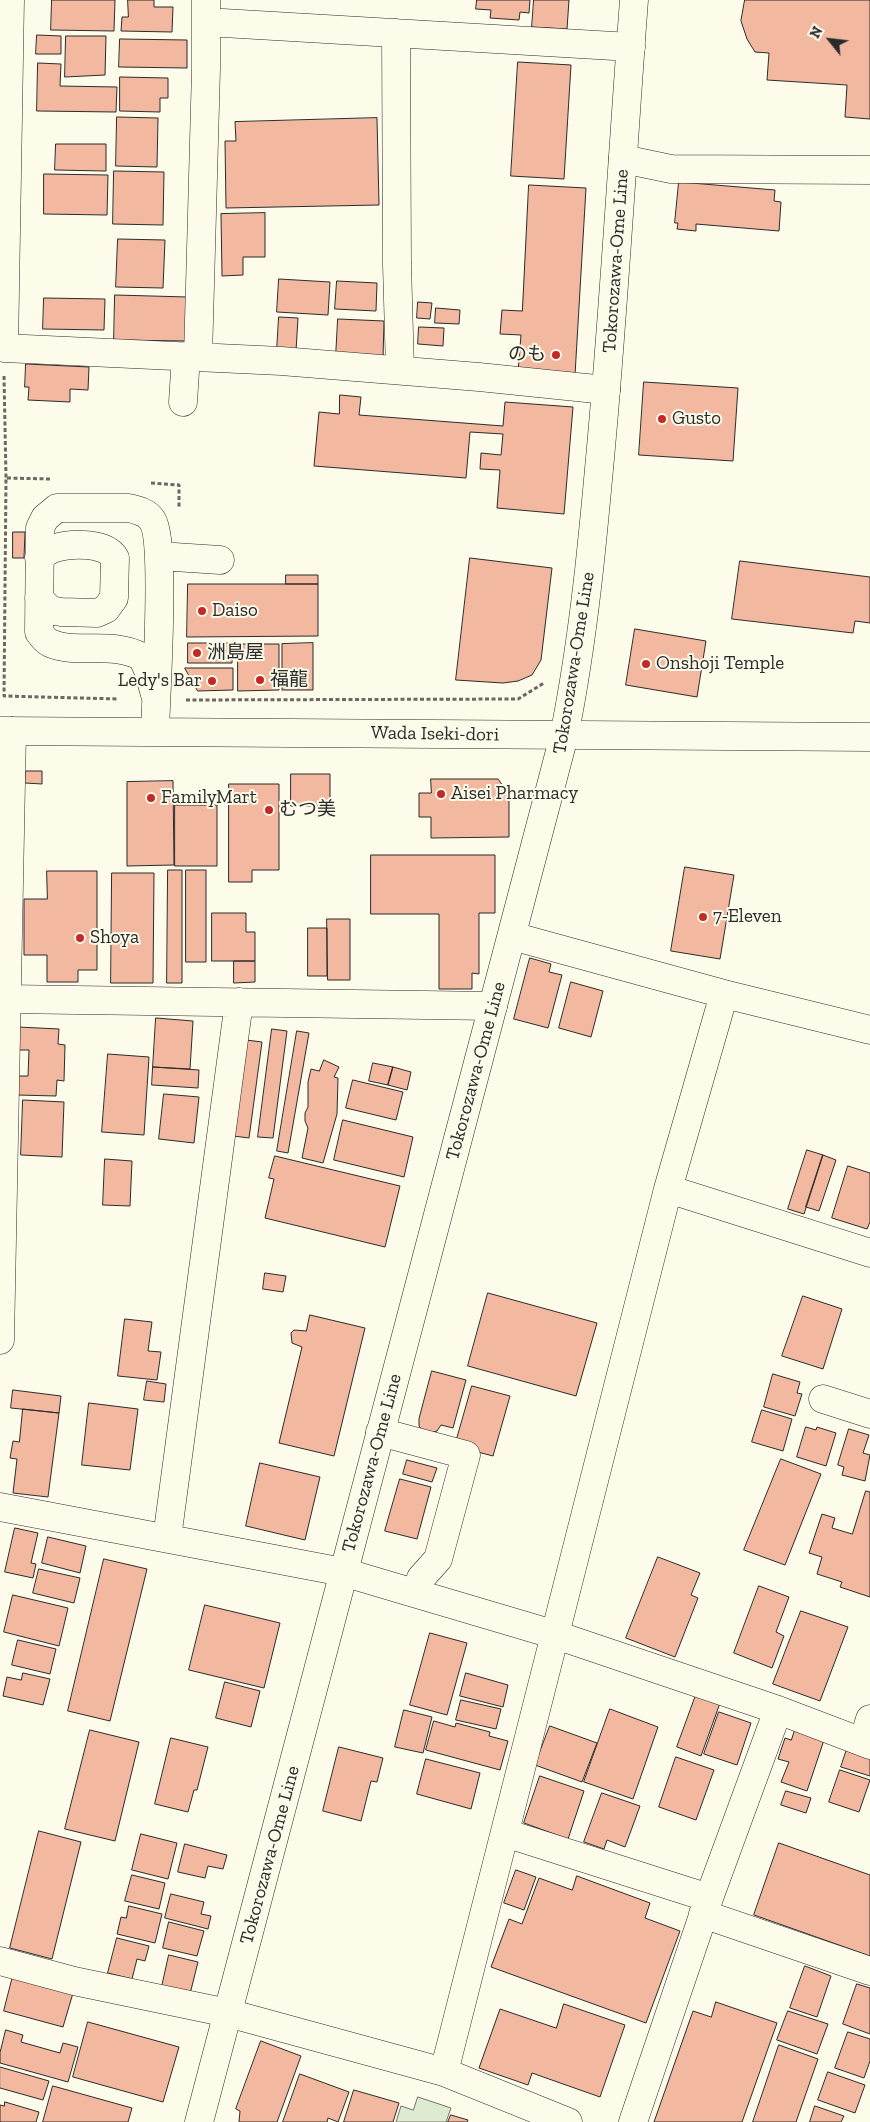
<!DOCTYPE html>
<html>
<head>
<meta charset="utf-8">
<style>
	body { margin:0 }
	#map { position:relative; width:870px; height:2122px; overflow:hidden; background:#fdfbea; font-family:"Zilla Slab",serif }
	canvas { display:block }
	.north { position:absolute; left:805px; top:15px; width:50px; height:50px; -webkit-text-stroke:4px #fdfbea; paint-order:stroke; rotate:299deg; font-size:14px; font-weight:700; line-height:20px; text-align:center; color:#2b2b2b }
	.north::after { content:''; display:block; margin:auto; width:18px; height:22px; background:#2b2b2b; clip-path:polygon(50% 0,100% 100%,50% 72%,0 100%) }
</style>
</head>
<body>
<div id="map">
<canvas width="870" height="2122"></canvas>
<div class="north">N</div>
</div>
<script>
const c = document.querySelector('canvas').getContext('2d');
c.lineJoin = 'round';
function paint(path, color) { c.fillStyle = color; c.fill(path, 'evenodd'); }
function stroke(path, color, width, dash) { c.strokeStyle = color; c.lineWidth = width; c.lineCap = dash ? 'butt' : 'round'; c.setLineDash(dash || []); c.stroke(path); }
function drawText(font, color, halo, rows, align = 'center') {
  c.font = font + ' "Zilla Slab","Noto Sans JP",serif'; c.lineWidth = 4; c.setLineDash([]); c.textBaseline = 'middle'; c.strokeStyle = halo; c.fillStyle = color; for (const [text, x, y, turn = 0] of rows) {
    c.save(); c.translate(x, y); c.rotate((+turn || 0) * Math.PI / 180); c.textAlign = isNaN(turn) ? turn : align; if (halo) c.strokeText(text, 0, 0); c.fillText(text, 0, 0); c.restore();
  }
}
const green = new Path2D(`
	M418 2097 451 2108 446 2122H396L401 2106 413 2110Z`);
paint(green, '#deebd1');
stroke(green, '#74746e', 1);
const building = new Path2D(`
	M52 0H115L114 31 51 30Z
	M128 0H154V7H173L172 32 121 31 122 17H128Z
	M477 0H530L529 13 520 12 519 20 490 18 491 10 476 9Z
	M534 0H569L567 29 532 27Z
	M745 0H870V119L845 117 847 85 767 80 769 53 755 52 747 39 741 21Z
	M37 35 61 36V54H36Z
	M66 36H106L105 75 65 77Z
	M120 39 187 40V68L119 67Z
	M518 62 571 65 564 179 511 176Z
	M38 63 61 64 60 86 117 87 116 112 37 111Z
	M120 77 168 78V98H160V112L120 111Z
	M117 117 158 118 157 167 116 166Z
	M377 118 379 205 226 208 225 141H236L235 122Z
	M56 144H106V171L55 170Z
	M114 171 164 172 163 225 113 224Z
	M44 174 108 175 107 215 44 214Z
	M679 182 775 190 774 201 781 202 779 231 696 224V231L677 229 678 223H675Z
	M529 185 586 188 575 375 518 372 521 335 500 334 502 310 522 311Z
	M265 213V257H243V275L222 276 221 214Z
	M118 239 165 240 163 288 116 287Z
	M279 279 330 282 328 315 277 312Z
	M337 281 377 283 376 311 335 309Z
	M115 295 188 297 187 341 114 340Z
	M44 298 105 299 104 330 43 329Z
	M418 302 432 303 430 319 417 318Z
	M436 308 460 310 459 324 435 323Z
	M279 317 298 318 296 351 277 350Z
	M338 319 384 321 383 359 336 357Z
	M419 327 444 328 443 346 418 344Z
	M26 364 89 367 88 390 70 389V402L28 400 29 387H25Z
	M644 382 738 388 733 461 639 455Z
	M340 395 361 397 359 415 503 426 505 402 573 407 564 514 497 508 500 470 480 469 481 453 501 455 503 434 470 432 466 478 314 466 319 412 339 414Z
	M13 532H25L24 558H13Z
	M470 558 552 568 541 660 532 675 518 681 503 683 456 680Z
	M740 561 870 577V623L855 621 853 633 732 619Z
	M286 575H318V584H286Z
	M188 584H318V636L187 637Z
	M635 629 706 641 697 697 626 685Z
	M188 643H233L232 663H188Z
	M313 643V690H282V644Z
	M238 644H279V690L238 691Z
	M185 668H233V690L198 691Z
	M26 771H42V784L25 783Z
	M291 774H330V806H291Z
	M431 779H498L509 794V837L431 838V817H419V793H431Z
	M173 781 174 865 127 866V782Z
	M229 784H279V870H252V882H229Z
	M175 805H217V866H175Z
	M371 855H495V913H479V974L472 973V989H439V914H371Z
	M685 867 734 875 720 959 671 951Z
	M168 870H182V983H167Z
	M186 870H206V962H186Z
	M47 871H97V970H78V982H47V955H24V899H47Z
	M112 873H154L153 983H111Z
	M212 913H246V932H255V961H212Z
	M327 919H350V980H328Z
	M308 928H327V976H308Z
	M530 958 551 964 549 972 562 975 548 1028 514 1019Z
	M234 961H255V982L234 983Z
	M571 982 603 991 591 1037 559 1028Z
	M156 1018 193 1021 190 1069 153 1067Z
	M18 1027 59 1029 58 1044 65 1045 64 1081 57 1080 56 1096 17 1095 18 1076H28L29 1050H17Z
	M272 1029 287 1031 273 1138 258 1137Z
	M297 1031 309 1033 288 1153 277 1151Z
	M246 1040 262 1042 249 1138 233 1136Z
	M108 1054 149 1057 144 1135 102 1132Z
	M324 1060 339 1067 334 1077 338 1078 337 1114 323 1163 302 1158 308 1128 305 1121V1113L308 1107V1082L311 1069 319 1071Z
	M373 1063 393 1067 388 1085 369 1081Z
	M153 1067 199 1070 198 1088 152 1085Z
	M393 1067 411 1072 407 1090 388 1085Z
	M353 1080 403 1092 396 1120 346 1108Z
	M164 1094 199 1097 194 1143 159 1139Z
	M23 1100 64 1102 62 1157 21 1155Z
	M343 1120 413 1137 404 1177 334 1160Z
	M807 1150 823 1155 804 1214 788 1209Z
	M823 1155 836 1160 819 1211 806 1207Z
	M275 1156 400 1186 385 1247 265 1218 274 1179 269 1178Z
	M105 1159 132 1161 130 1206 103 1205Z
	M848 1166 870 1173V1222L867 1229 832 1218Z
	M265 1273 286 1276 283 1292 263 1289Z
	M488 1293 597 1323 576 1396 468 1366Z
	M803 1296 842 1309 823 1369 782 1356Z
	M310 1315 365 1328 334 1456 279 1443 302 1347 292 1343 291 1333 294 1330 306 1331Z
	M125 1319 152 1322 148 1351 161 1352 157 1380 118 1376Z
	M432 1371 466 1380 453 1428 441 1425 437 1431 430 1433 423 1431 419 1426V1419Z
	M773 1374 800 1382 797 1393 802 1394 795 1416 764 1407Z
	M147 1381 166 1384 164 1402 144 1400Z
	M472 1386 510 1396 493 1456 455 1446Z
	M13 1390 61 1396 59 1413 11 1408Z
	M89 1403 138 1409 130 1470 82 1465Z
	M23 1409 59 1413 48 1497 13 1493 17 1459 10 1458 13 1441 19 1442Z
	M762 1410 792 1419 783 1451 752 1442Z
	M806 1427 816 1430 817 1427 836 1433 826 1466 797 1457Z
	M849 1429 869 1435 863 1453 870 1455 865 1481 842 1475 844 1467 838 1465Z
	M781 1459 821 1474 785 1565 744 1550Z
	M407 1460 437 1468 432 1482 403 1474Z
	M260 1463 320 1477 305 1540 246 1526Z
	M400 1479 431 1487 417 1539 385 1531Z
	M866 1491 870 1492V1597L840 1587 842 1582 817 1574 822 1557 809 1553 822 1514 835 1518 832 1528 852 1534Z
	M15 1528 38 1533 31 1563 36 1564 33 1578 5 1572Z
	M48 1537 86 1546 80 1573 42 1563Z
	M658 1557 700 1573 691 1595 698 1598 675 1657 626 1638Z
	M104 1559 147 1569 110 1721 68 1711Z
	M39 1569 80 1578 74 1603 33 1593Z
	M759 1586 789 1597 776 1632 784 1636 772 1668 734 1653Z
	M13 1595 68 1608 59 1646 4 1632Z
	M205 1605 280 1623 264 1688 189 1670Z
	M801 1611 848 1627 820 1701 773 1684Z
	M430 1633 467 1643 447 1715 410 1705Z
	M18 1640 56 1649 50 1674 12 1665Z
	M23 1673 50 1679 43 1705 3 1696 7 1677 21 1680Z
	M466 1673 508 1685 503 1707 460 1696Z
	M225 1682 260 1691 251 1727 216 1718Z
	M696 1695 720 1703 701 1756 677 1747Z
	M461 1700 501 1709 496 1729 456 1720Z
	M610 1709 658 1727 633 1799 584 1782Z
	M404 1710 432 1717 423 1753 395 1747Z
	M719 1712 751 1723 737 1765 704 1754Z
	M434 1721 455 1727 456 1723 490 1732 489 1736 508 1741 500 1770 426 1750Z
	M550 1726 597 1743 582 1782 535 1765Z
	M90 1730 139 1742 115 1841 65 1829Z
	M795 1730 824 1740 807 1791 781 1782 789 1762 778 1759 785 1738 791 1740Z
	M171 1738 208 1747 197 1790H194L188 1812 155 1804Z
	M848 1746 870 1753V1776L841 1767Z
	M339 1747 383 1758 377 1782 371 1781 361 1821 323 1811Z
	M676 1757 714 1770 696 1820 659 1807Z
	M426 1759 480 1773 471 1809 417 1794Z
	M840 1770 870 1780 859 1812 829 1802Z
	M540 1776 584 1791 568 1839 524 1823Z
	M786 1791 811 1798 806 1813 781 1805Z
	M602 1793 640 1806 625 1847 607 1840 604 1849 584 1842Z
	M39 1831 81 1842 52 1959 10 1948Z
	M141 1834 177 1843 168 1879 132 1870Z
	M779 1843 870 1875V1956L754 1915Z
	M185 1844 227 1855 223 1869 208 1866 205 1878 178 1872Z
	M516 1870 536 1877 524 1910 504 1903Z
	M132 1875 165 1883 159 1909 125 1901Z
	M577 1876 650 1903 645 1918 680 1931 646 2023 491 1967 509 1919 522 1924 539 1878 572 1890Z
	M171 1894 204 1902 201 1914 211 1916 208 1929 165 1918Z
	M129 1906 162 1914 155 1943 117 1934 121 1917 126 1918Z
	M169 1922 204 1931 197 1956 163 1948Z
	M117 1938 149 1946 145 1961 137 1959 132 1979 108 1973Z
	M169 1955 198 1962 189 1998 161 1991Z
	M805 1966 831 1976 817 2017 790 2008Z
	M13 1976 73 1993 63 2027 4 2011Z
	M857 1984 870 1988V2034L843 2024Z
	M716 2002 777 2023 742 2122H654L693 2011 711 2017Z
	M564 2004 625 2025 600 2097 532 2073 528 2085 479 2068 500 2009 556 2028Z
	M788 2011 828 2024 817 2054 777 2040Z
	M88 2022 179 2047 163 2102 73 2077Z
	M6 2030 23 2035 21 2042 60 2053 63 2043 78 2047 68 2082 0 2063V2053Z
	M848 2032 870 2039V2061L864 2078 835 2068Z
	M261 2041 301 2056 277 2122H239L240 2111 236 2109Z
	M779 2045 818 2059 796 2122H753Z
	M0 2067 49 2081 43 2100 0 2088Z
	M828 2072 865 2085 855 2113 818 2100Z
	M300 2074 349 2092 338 2122 328 2118 327 2122H283Z
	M53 2086 132 2108 128 2122H43Z
	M354 2090 399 2103 393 2122H344Z
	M5 2102 39 2112 36 2122H0V2105L4 2106Z
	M815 2106 844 2116 841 2122H810Z
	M451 2115 468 2120 467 2122H448Z`);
paint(building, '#f2b8a0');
stroke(building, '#2b2b2b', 1);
const minor = new Path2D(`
	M10 0 4 348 281 361 479 377 606 390
	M206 22 631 47
	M396 33 397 264 400 370
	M623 159 671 169 870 170
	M198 357 206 69V0
	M183 402 186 356
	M159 556 220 560
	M39 598 50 610 61 612 97 613 106 609 114 598 115 558C106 542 71 543 55 548 48 550 44 554 39 558
	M155 730C156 697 166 540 152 520 147 512 137 510 129 508H57L45 518 40 528 39 632C42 636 45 641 50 643 76 655 111 640 142 657L148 670 156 698
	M0 731 870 737
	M512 936 724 994 870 1030
	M6 999 493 1006
	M668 1189 870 1253
	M0 1340 12 731
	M823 1399 870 1414
	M380 1432 466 1455 438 1559 421 1578 416 1593
	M0 1507 343 1572 556 1635 778 1710 870 1745
	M167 1538 239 1002
	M863 1742 870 1719
	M505 1833 709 1898
	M703 1914 870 1971
	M0 1961 74 1981 228 2013 444 2072 568 2122
	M444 2072 668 1189 724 994
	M633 2122 709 1898 778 1710`);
const major = new Path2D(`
	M199 2122 564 736C584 637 593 537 602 436 615 291 623 146 634 0`);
stroke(minor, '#2b2b2b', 29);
stroke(major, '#2b2b2b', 29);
stroke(new Path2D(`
	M4 376 6 478
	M50 479 6 478 4 696 118 699
	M151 483 179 485V507
	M186 700 518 699 544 683`), '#6a6964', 3, [4, 2.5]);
stroke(minor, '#fdfbea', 28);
stroke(major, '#fdfbea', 28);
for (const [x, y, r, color] of [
	[556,355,5,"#c62828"],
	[662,419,5,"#c62828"],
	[202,611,5,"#c62828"],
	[197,653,5,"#c62828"],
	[646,664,5,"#c62828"],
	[260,680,5,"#c62828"],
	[212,681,5,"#c62828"],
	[441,794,5,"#c62828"],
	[151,798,5,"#c62828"],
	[269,810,5,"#c62828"],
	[703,917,5,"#c62828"],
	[80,938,5,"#c62828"]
]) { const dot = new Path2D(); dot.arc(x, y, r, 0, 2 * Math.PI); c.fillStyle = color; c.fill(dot); stroke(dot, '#fdfbea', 2); }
drawText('19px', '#2b2b2b', '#fdfbea', [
	["Tokorozawa-Ome Line",616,261,-86],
	["Tokorozawa-Ome Line",574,663,-81],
	["Wada Iseki-dori",435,734,1],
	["Tokorozawa-Ome Line",476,1071,-75],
	["Tokorozawa-Ome Line",372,1463,-75],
	["Tokorozawa-Ome Line",270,1855,-75]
]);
drawText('19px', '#2b2b2b', '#fdfbea', [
	["のも",546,355,"right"],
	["Gusto",672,419],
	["Daiso",212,611],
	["洲島屋",207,653],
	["Onshoji Temple",656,664],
	["福龍",270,680],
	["Ledy's Bar",202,681,"right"],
	["Aisei Pharmacy",451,794],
	["FamilyMart",161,798],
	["むつ美",279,810],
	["7-Eleven",713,917],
	["Shoya",90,938]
], 'left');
</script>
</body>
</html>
